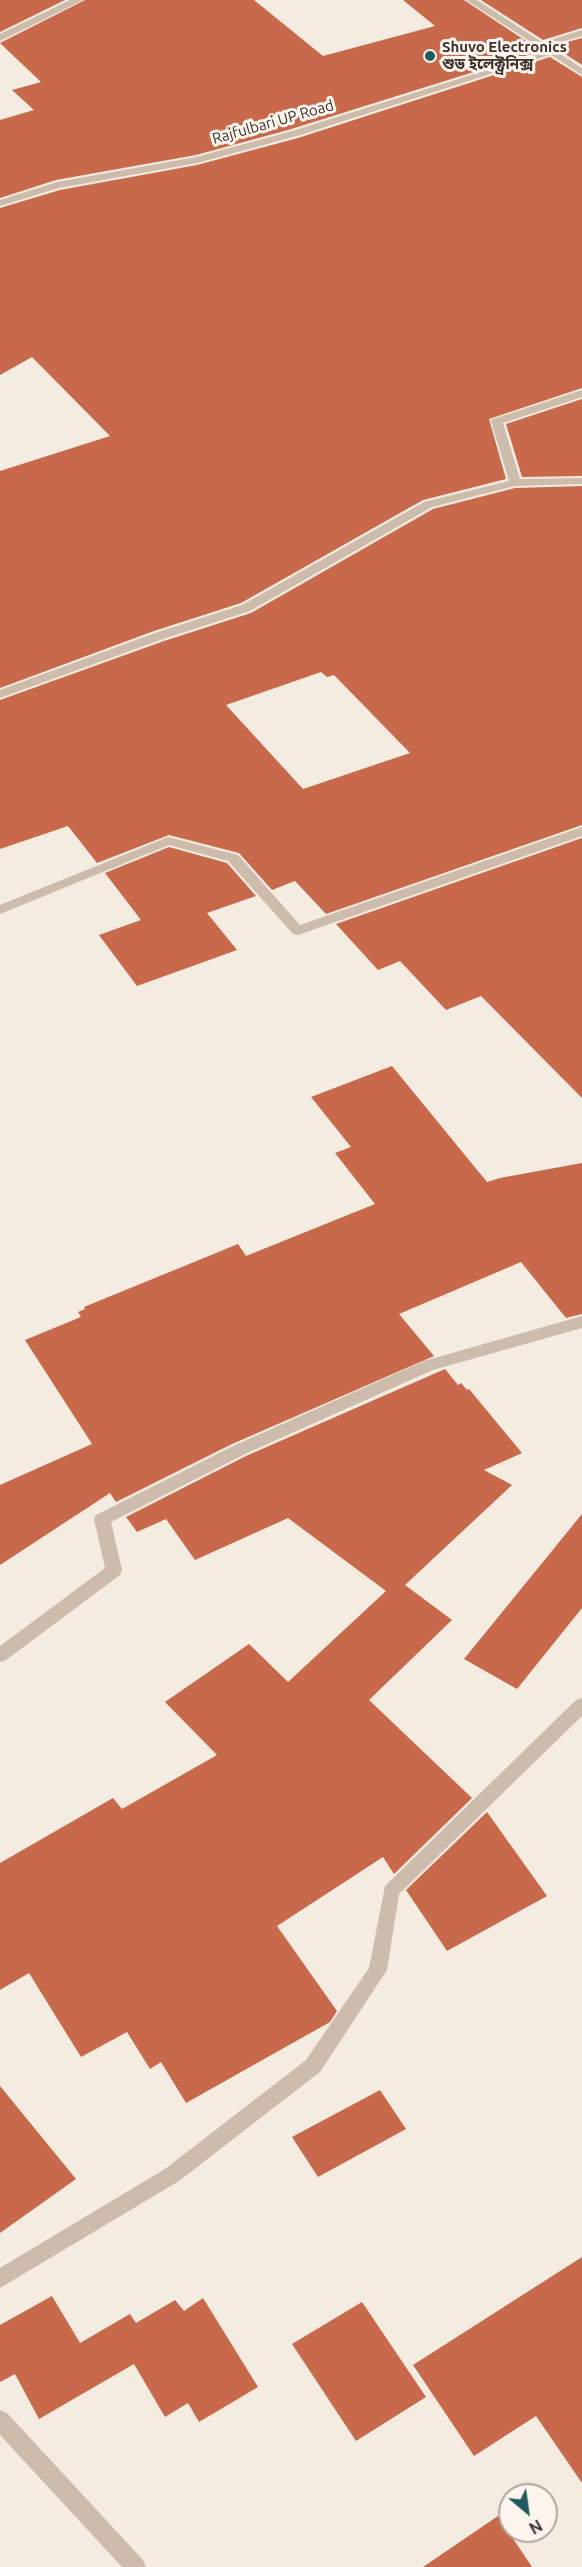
<!DOCTYPE html>
<html>
<head>
<meta charset="utf-8">
<style>
	body { margin:0 }
	#map { position:relative; width:582px; height:2567px; overflow:hidden; background:#f4ebe1; font-family:Ubuntu,sans-serif }
	canvas { display:block }
	.north { position:absolute; left:498px; top:2483px; width:60px; height:60px; box-sizing:border-box; background:#fbf5ee; border:2px solid #aea6a0; border-radius:50%; rotate:151deg; font-size:16px; font-weight:700; line-height:24px; text-align:center; color:#3b302b }
	.north::after { content:''; display:block; margin:auto; width:21px; height:27px; background:#1f5a5e; clip-path:polygon(50% 0,100% 100%,50% 72%,0 100%) }
</style>
</head>
<body>
<div id="map">
<canvas width="582" height="2567"></canvas>
<div class="north">N</div>
</div>
<script>
const c = document.querySelector('canvas').getContext('2d');
c.lineJoin = 'round';
function paint(path, color) { c.fillStyle = color; c.fill(path, 'evenodd'); }
function stroke(path, color, width, dash) { c.strokeStyle = color; c.lineWidth = width; c.lineCap = dash ? 'butt' : 'round'; c.setLineDash(dash || []); c.stroke(path); }
function drawText(font, color, halo, rows, align = 'center') {
  c.font = font + ' Ubuntu,"Noto Sans Bengali",sans-serif'; c.lineWidth = 6; c.setLineDash([]); c.textBaseline = 'middle'; c.strokeStyle = halo; c.fillStyle = color; for (const [text, x, y, turn = 0] of rows) {
    c.save(); c.translate(x, y); c.rotate((+turn || 0) * Math.PI / 180); c.textAlign = isNaN(turn) ? turn : align; if (halo) c.strokeText(text, 0, 0); c.fillText(text, 0, 0); c.restore();
  }
}
paint(new Path2D(`
	M0 0H65L0 32Z
	M85 0H254L323 56 435 26 403 0H464L541 51 288 130 196 155 56 180 0 198V120L34 110 12 90 41 82 0 43Z
	M481 0H582V28L543 40Z
	M582 38V65L553 46Z
	M550 57 582 77V388L489 419 506 479 423 500 241 603 154 631 0 688V471L110 436 32 357 0 375V208L60 190 197 165 298 138Z
	M582 399V476L522 477 506 424Z
	M582 486V825L326 914 295 881 272 890 239 853 169 835 97 863 68 826 0 849V700L164 641 251 613 433 509 515 488ZM321 672 327 677 334 675 410 753 303 789 226 705Z
	M582 838V1098L481 996 446 1010 400 961 378 970 336 924Z
	M169 847 227 863 256 896 207 913 237 950 137 986 99 935 141 920 105 873Z
	M392 1066 487 1182 500 1178 582 1163V1314L566 1318 521 1262 399 1314 434 1356 232 1444 116 1502 110 1493 0 1565V1485L92 1444 25 1340 81 1317 78 1312 85 1309 84 1307 238 1244 246 1256 375 1204 335 1153 351 1147 311 1097Z
	M445 1369 458 1385 461 1383 467 1390 469 1389 522 1453 484 1470 512 1485 405 1585 452 1620 369 1700 472 1798 394 1874 383 1857 277 1926 337 2011 330 2022 186 2103 161 2062 150 2069 127 2032 81 2057 29 1973 0 1990V1863L113 1798 122 1809 217 1755 165 1702 249 1644 288 1682 386 1591 288 1518 195 1560 166 1519 137 1532 126 1517 246 1456Z
	M582 1514V1608L517 1689 464 1659Z
	M487 1812 547 1896 447 1951 406 1890Z
	M0 2086 76 2179 0 2233Z
	M380 2090 406 2129 318 2177 292 2137Z
	M582 2257V2483L536 2416 474 2456 413 2365Z
	M52 2296 80 2343 130 2314 136 2323 175 2300 184 2311 203 2298 258 2387 199 2422 188 2403 165 2417 134 2364 39 2419 15 2374 0 2382V2325Z
	M362 2302 426 2397 356 2441 292 2344Z
	M498 2516 532 2567H423Z`), '#c8694b');
paint(new Path2D(`
	M70 0H83L0 41V34Z
	M582 30V36L539 48 534 45Z
	M548 51 556 53 297 136 197 163 59 188 0 206V200L57 182 196 157 289 132Z
	M582 390V397L503 423 520 479 582 478V484L515 486 432 507 250 611 163 639 0 698V690L155 633 242 605 424 502 509 481 491 421 493 419Z
	M582 827V836L298 935 293 934 228 861 169 845 0 914V905L168 837 238 855 300 925Z
	M582 1316V1328L433 1370 245 1454 111 1522 122 1570 120 1575 6 1660 0 1662V1646L105 1568 94 1519 96 1515 233 1446 424 1361Z
	M582 1698V1716L399 1894 387 1970 320 2072 179 2181 0 2288V2268L165 2169 306 2060 369 1968 385 1886 576 1700Z
	M0 2410 7 2413 143 2560 146 2567H122L0 2435Z`), '#cdbbac');
paint(new Path2D(`
	M466 0H477L582 68V75Z`), '#cdbbac');
for (const [x, y, r, color] of [
	[430,56,6,"#1f5a5e"]
]) { const dot = new Path2D(); dot.arc(x, y, r, 0, 2 * Math.PI); c.fillStyle = color; c.fill(dot); stroke(dot, '#fbf5ee', 2); }
drawText('bold 15px', '#3b302b', '#fbf5ee', [
	["Shuvo Electronics",442,47],
	["শুভ ইলেক্ট্রনিক্স",442,64]
], 'left');
drawText('15px', '#3b302b', '#fbf5ee', [
	["Rajfulbari UP Road",273,122,-16]
]);
</script>
</body>
</html>
